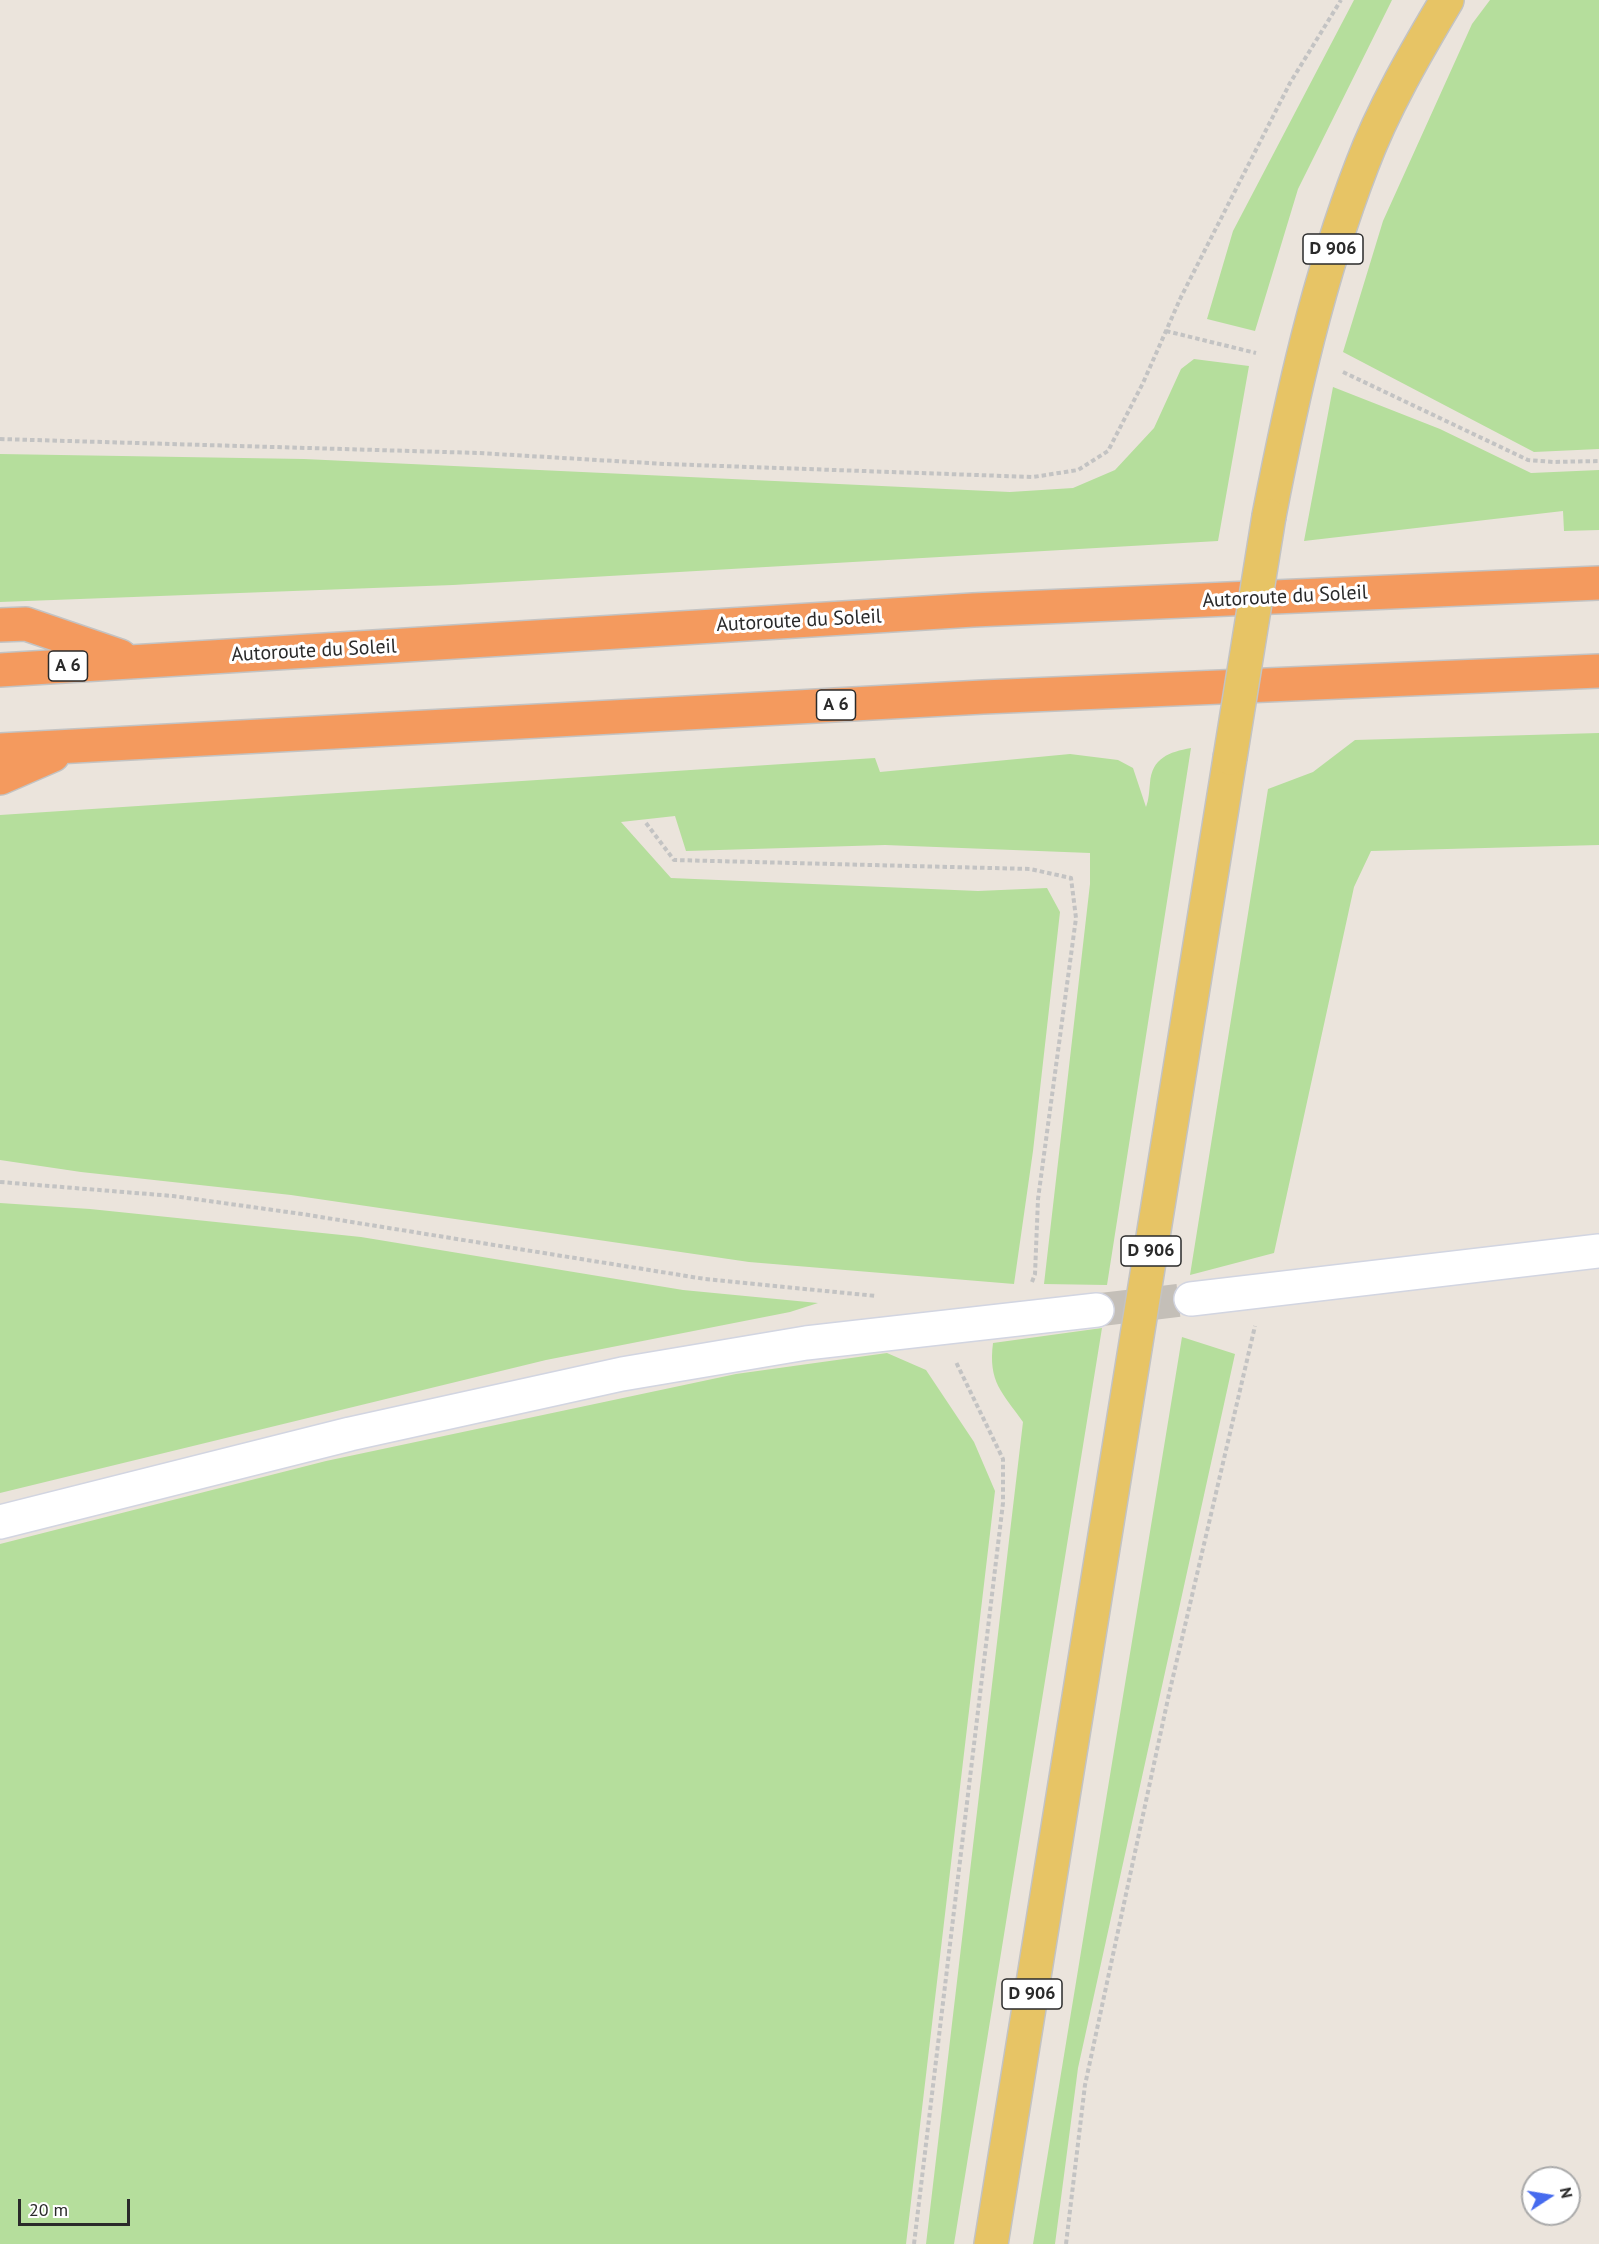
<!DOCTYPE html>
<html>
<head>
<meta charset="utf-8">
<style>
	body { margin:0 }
	#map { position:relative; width:1599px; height:2244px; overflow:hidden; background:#ebe4dc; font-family:"PT Sans",sans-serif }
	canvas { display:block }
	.north { position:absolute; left:1521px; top:2166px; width:60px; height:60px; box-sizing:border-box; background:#fff; border:2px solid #aaa; border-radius:50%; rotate:78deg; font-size:16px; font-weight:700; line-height:24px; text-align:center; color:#2a2a2a }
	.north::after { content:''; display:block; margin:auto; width:21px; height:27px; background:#466bee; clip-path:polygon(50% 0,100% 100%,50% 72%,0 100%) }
	.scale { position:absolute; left:18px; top:2199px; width:112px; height:27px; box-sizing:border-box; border:3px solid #2a2a2a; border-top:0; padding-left:8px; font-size:18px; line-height:21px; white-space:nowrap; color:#2a2a2a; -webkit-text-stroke:4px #fff; paint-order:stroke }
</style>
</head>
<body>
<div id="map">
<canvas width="1599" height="2244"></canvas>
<div class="north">N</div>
<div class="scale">20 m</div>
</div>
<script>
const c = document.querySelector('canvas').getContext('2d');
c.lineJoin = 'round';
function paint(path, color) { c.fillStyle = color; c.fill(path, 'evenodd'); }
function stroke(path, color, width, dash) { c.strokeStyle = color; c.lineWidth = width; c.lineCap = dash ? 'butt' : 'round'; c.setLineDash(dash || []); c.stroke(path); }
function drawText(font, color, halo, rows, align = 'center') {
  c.font = font + ' "PT Sans",sans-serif'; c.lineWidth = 6; c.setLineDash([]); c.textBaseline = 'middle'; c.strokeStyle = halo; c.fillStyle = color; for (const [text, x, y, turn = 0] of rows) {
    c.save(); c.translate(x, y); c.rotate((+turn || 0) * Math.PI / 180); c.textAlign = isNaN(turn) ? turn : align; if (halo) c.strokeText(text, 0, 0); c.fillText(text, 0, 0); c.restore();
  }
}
paint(new Path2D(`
	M1354 0H1392L1298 189 1255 331 1207 319 1233 231Z
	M1490 0H1599V449L1534 452 1343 352 1383 221 1472 24Z
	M1194 359 1249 366 1218 541 453 585 0 602V454L304 459 1010 492 1073 488 1115 470 1154 428 1181 369Z
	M1333 387 1440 429 1531 473 1599 470V530L1564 531 1563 511 1304 541Z
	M1599 733V845L1371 851 1354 887 1274 1253 1190 1275 1268 789 1313 772 1355 740Z
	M1191 748 1107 1285 1044 1284 1090 884V853L885 845 686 851 675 816 621 822 671 878 978 891 1047 888 1060 912 1033 1151 1014 1284 749 1262 291 1195 81 1172 0 1160V815L875 758 880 772 1070 754 1118 760 1133 768 1146 807C1149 799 1149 792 1150 783 1152 758 1169 752 1191 748Z
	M0 1203 90 1209 361 1237 683 1290 818 1303 790 1312 546 1360 0 1493Z
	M1102 1328 954 2244H926L1023 1422C1002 1392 988 1382 993 1343Z
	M1182 1337 1235 1354 1078 2068 1055 2244H1033Z
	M887 1353 926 1370 974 1442 995 1491 906 2244H0V1544L326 1461 736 1374Z`), '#b5de9c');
stroke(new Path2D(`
	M1097 1310 1191 1299`), '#c4bfb8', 33, [33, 16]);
const secondary = new Path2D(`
	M1191 1299 1599 1251
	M0 1522 350 1434 622 1374 806 1343 1097 1310`);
const primary = new Path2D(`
	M1269 516C1292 397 1318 279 1362 165 1383 109 1416 52 1447 0
	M991 2244 1230 758`);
const highway = new Path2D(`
	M0 625 26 624 120 656
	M0 670 973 610 1599 583
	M0 750 983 697 1599 671
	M0 778 53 755`);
stroke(secondary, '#d2d5e1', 36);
stroke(primary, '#c3c3c3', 36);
stroke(highway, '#c3c3c3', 36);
stroke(new Path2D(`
	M1166 331 1256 353
	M1343 372 1528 460 1553 462 1599 461
	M0 439 479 453 665 464 1033 477 1078 470 1108 451 1143 383 1181 297 1290 83 1341 0
	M646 823 674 860 1030 869 1071 878 1076 918 1038 1199 1035 1274 1032 1282
	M0 1182 173 1196 302 1214 705 1279 876 1296
	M914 2244 1003 1503V1459L956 1362
	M1066 2244 1085 2085 1169 1694 1255 1326`), '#c3c3c3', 4, [4.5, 3]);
stroke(secondary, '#fff', 33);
stroke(primary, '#e7c465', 33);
stroke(highway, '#f49a5e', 33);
const primaryBridge = new Path2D(`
	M1230 758 1269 516`);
stroke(primaryBridge, '#c3c3c3', 36, []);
stroke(primaryBridge, '#e7c465', 33);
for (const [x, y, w] of [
	[1333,249,60],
	[68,666,39],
	[836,705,39],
	[1151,1251,60],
	[1032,1994,60]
]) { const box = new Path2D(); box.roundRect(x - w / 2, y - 15, w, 30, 4.5); c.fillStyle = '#fff'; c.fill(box); stroke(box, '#2a2a2a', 1.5); }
drawText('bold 18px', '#2a2a2a', null, [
	["D 906",1333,249],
	["A 6",68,666],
	["A 6",836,705],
	["D 906",1151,1251],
	["D 906",1032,1994]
]);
drawText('20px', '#2a2a2a', '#fff', [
	["Autoroute du Soleil",1285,597,-3],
	["Autoroute du Soleil",799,621,-3],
	["Autoroute du Soleil",314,651,-3]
]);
</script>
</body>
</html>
